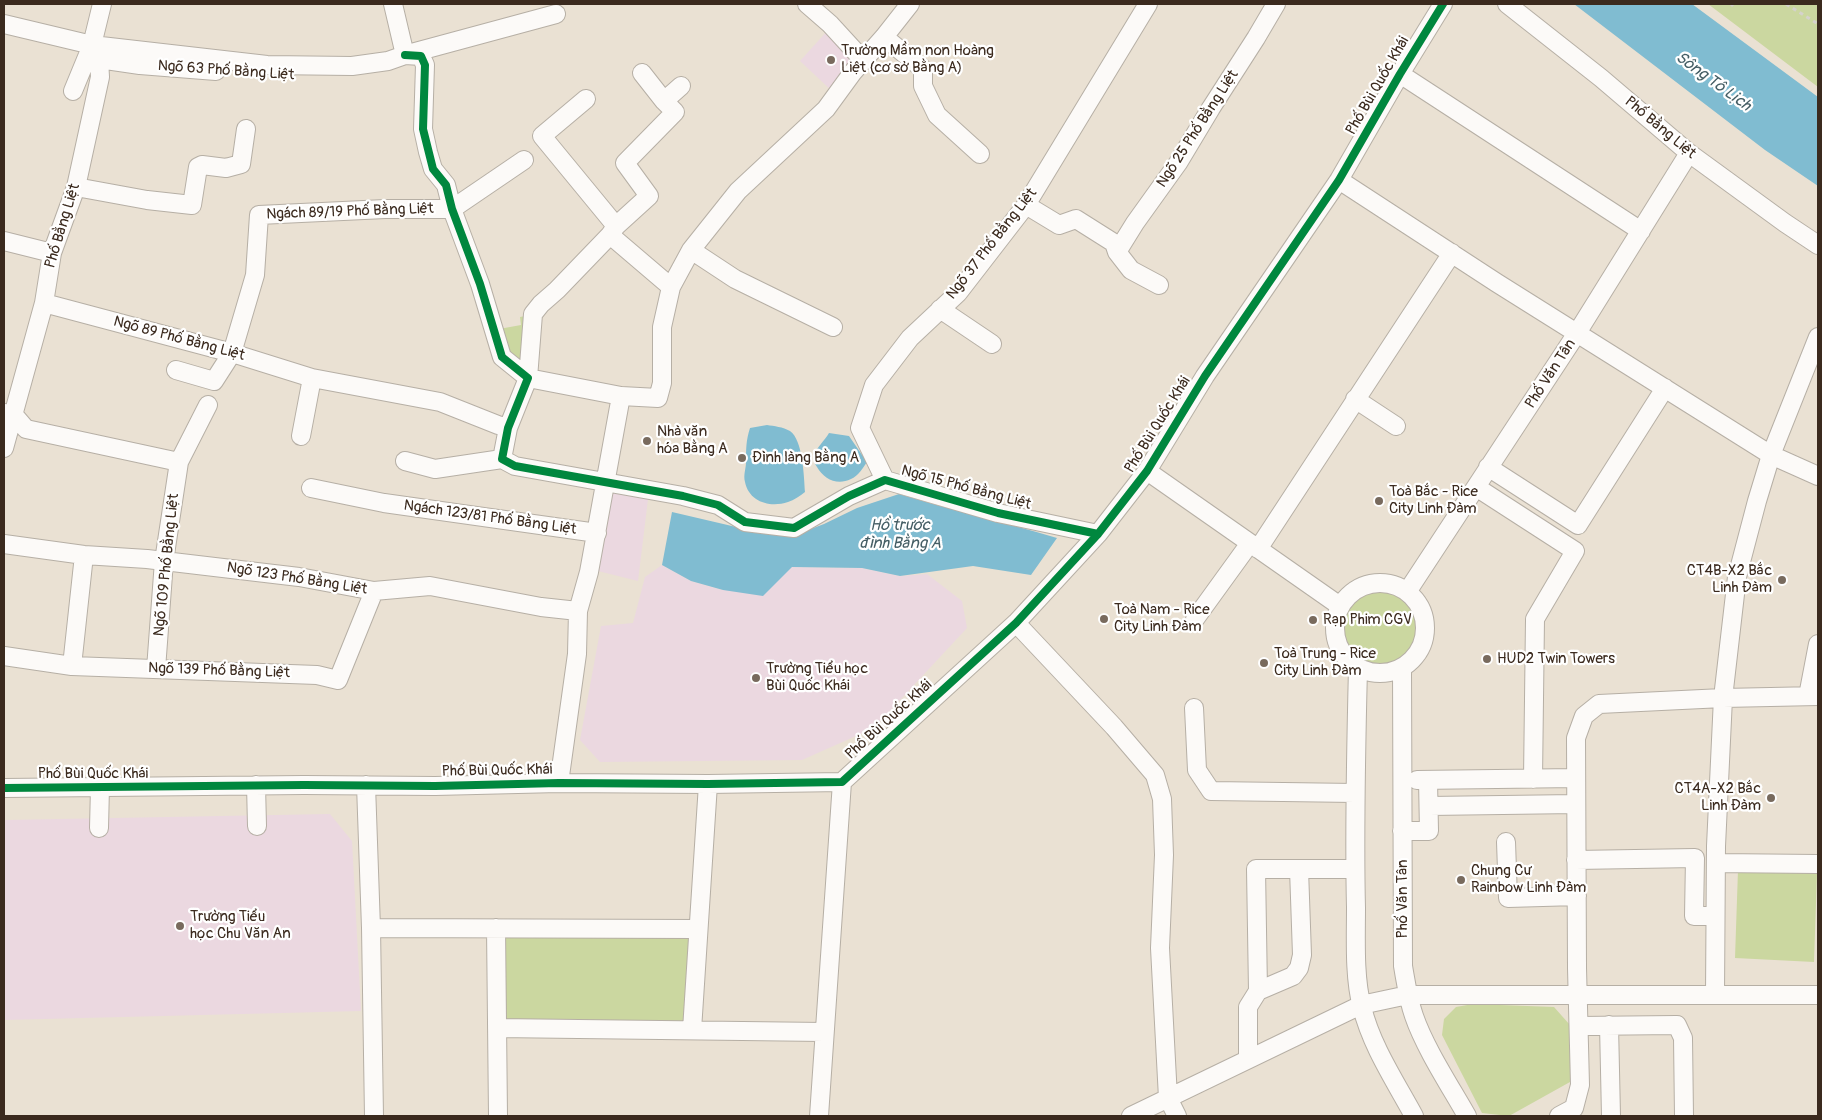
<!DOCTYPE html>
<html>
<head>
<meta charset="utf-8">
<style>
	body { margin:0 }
	#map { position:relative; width:1822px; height:1120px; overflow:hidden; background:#eae1d3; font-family:Pangolin,sans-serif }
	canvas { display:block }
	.frame { position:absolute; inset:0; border:5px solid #3b2a1e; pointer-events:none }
</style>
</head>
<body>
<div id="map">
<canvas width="1822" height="1120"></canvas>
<div class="frame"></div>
</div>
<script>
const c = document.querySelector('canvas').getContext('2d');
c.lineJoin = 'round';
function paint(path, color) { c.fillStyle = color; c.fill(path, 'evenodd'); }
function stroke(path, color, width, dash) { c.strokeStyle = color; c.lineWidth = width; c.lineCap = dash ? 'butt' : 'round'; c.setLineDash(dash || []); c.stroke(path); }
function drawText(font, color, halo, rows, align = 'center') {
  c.font = font + ' Pangolin,sans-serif'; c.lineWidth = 4.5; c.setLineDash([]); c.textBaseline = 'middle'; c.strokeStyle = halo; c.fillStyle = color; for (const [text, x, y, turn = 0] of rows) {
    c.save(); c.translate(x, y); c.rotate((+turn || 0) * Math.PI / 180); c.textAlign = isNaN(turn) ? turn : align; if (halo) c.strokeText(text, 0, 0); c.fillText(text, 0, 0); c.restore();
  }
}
paint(new Path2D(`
	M829 29 862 60 833 92 800 61Z
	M610 484 649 491 638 581 594 570Z
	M662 565 691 581 723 590 792 567 862 568 900 576 927 574 962 601 967 628 874 728 802 760 600 762 580 740 601 626 633 623 645 577Z
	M330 814 352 841 361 1011 4 1020 5 820Z`), '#ebd8e0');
paint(new Path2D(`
	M1708 4H1818V87Z
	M531 315 520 366 516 368 499 329 521 325 520 317Z
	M1335 628a45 45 0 1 1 90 0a45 45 0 1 1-90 0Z
	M1738 870 1817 873 1814 962 1735 958Z
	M496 928 698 929 692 1030 497 1028Z
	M1473 1004 1554 1007 1570 1025V1082L1509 1116 1482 1113 1442 1035 1444 1019 1456 1007Z`), '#cbd7a0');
paint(new Path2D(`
	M1574 4H1692L1818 97V186L1765 150Z
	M767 425C774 426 783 427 790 431 803 440 804 477 805 492 800 496 794 500 788 502 770 508 749 502 745 482 743 475 746 469 746 462 746 450 746 440 750 428Z
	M829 433 849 436 867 462C863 468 858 476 851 479 837 486 824 479 817 467 815 464 813 461 814 456 816 448 825 440 829 433Z
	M899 494C951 510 1005 522 1057 538L1031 575 973 566 900 576 862 568 792 567 763 596 723 590 691 581 662 565 672 512 749 530 795 535 824 524 857 508Z`), '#80bcd1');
const minor = new Path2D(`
	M807 4 830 24 863 60
	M1507 4 1601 78 1689 153 1785 223 1818 245
	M4 24 92 45 267 65 352 66 388 61 405 55 393 4
	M884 37 923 69V86L937 115 980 154
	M408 54 556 14
	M405 55 421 56 425 65 423 129 428 152 433 169 446 185 452 209 480 284 502 357 528 378 621 396
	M99 59 140 65 216 71
	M1400 74 1641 231
	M73 91 92 45 102 4
	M586 99 542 136 616 226
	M664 101 681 86
	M1339 180 1497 283 1771 455 1818 476
	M76 187 147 200 192 205 198 167 202 165 226 168 241 164 246 129
	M1026 205 1059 225 1076 219 1114 243 1117 252 1131 270 1159 285
	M452 209 524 160
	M610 235 671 287
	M4 241 52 253
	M691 250 735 279 833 327
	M1117 252 1135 223 1178 163 1211 108 1256 38 1276 4
	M44 303 232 353 312 378 440 402 498 425 508 428
	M940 309 992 344
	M176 370 214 381 232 353 255 275 259 215 385 209H452
	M1355 399 1396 426
	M5 413 14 415 26 429 179 462
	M301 436 312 378
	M4 448 44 303 52 253 76 187 100 77 99 59 92 45
	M502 459 508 428 528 378 533 314 541 304 557 290 610 235 616 226 649 196 625 163 675 112 664 101 642 73
	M405 461 435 469 502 459 515 466 683 496 718 505 745 522 794 528 849 496 885 480 998 513 1098 534
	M1488 467 1578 525 1665 388
	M1147 471 1340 606
	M885 480 860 428 874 385 910 338 958 293 1026 205 1148 4
	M1476 487 1575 551 1535 619 1533 779
	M311 488 384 503 597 533
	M4 544 84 555 147 559 299 577 374 591 430 586 541 607 578 611
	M1258 549 1452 253
	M1335 628a45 45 0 1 1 90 0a45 45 0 1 1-90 0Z
	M1407 592 1577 333 1689 153
	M1195 619 1250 543
	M1016 623 1114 727 1155 775 1162 799 1164 855 1160 948 1168 1098 1177 1116
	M4 656 72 666 317 675 338 680 374 591
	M72 666 84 555
	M1358 668C1356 748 1354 828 1356 908 1356 938 1354 977 1362 1007 1371 1045 1395 1081 1414 1116
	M1402 668 1403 966C1406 983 1408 999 1414 1016 1425 1048 1450 1086 1467 1116
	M156 669 164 561 179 462 208 405
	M1808 696 1818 644
	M1194 708 1197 770 1211 791 1355 793
	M1417 780 1576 778
	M559 783 577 654 578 611 589 572 621 396 658 398 662 383V327L671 287 691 250 738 191 826 109 853 72 884 37 910 4
	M256 785 257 826
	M366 785 371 928 374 1116
	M4 788 304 785 435 786 559 783 708 784 842 782 1016 623 1098 534 1147 471 1205 376 1339 180 1400 74 1443 4
	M1429 806 1576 804
	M99 828 100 787
	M1402 831H1429L1428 780
	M1506 842 1508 898 1577 896
	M1576 860 1695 858 1694 916H1715
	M1716 863 1818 864
	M371 928 698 929
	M496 928 498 1116
	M1258 991 1293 976 1299 968 1302 955 1299 869
	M1715 994 1716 846 1723 698 1737 577 1757 501 1771 455 1818 337
	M1609 1025 1611 1116
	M1579 1026 1677 1025 1683 1038 1684 1116
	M497 1028 824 1032
	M692 1030 708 784
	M1248 1059V1007L1258 991 1256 869H1355
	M819 1116 842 782
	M1131 1116 1361 1005 1408 995H1818
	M1559 1116 1574 1108 1580 1085 1577 968 1576 738 1584 716 1599 704 1723 698 1818 696`);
stroke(minor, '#b6afa5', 20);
stroke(new Path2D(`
	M1786 4 1818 24
	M1731 6 1733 4`), '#d5d2cd', 3, [4, 4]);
stroke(minor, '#fcfaf8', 18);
stroke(new Path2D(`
	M405 55 421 56 425 65 423 129 433 169 446 185 452 209 480 284 502 357 528 378 508 428 502 459 515 466 683 496 718 505 745 522 794 528 849 496 885 480 998 513 1098 534
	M4 788 304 785 435 786 559 783 708 784 842 782 1016 623 1098 534 1147 471 1205 376 1339 180 1400 74 1443 4`), '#00873e', 8);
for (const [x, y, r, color] of [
	[831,60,5,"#786a5d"],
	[647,441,5,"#786a5d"],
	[742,458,5,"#786a5d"],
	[1379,501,5,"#786a5d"],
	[1782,580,5,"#786a5d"],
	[1104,619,5,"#786a5d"],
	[1313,620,5,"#786a5d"],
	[1487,659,5,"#786a5d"],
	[1264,663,5,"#786a5d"],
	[756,678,5,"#786a5d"],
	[1771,798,5,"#786a5d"],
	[1461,880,5,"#786a5d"],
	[180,926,5,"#786a5d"]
]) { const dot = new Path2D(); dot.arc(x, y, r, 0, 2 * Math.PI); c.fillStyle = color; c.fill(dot); stroke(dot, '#fff', 2); }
drawText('15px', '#3b2a1e', '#fff', [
	["Trường Mầm non Hoàng",841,51],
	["Liệt (cơ sở Bằng A)",841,68],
	["Nhà văn",657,432],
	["hóa Bằng A",657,449],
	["Đình làng Bằng A",752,458],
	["Toà Bắc - Rice",1389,492],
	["City Linh Đàm",1389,509],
	["CT4B-X2 Bắc",1772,571,"right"],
	["Linh Đàm",1772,588,"right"],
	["Toà Nam - Rice",1114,610],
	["City Linh Đàm",1114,627],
	["Rạp Phim CGV",1323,620],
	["Toà Trung - Rice",1274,654],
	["City Linh Đàm",1274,671],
	["HUD2 Twin Towers",1497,659],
	["Trường Tiểu học",766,669],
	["Bùi Quốc Khái",766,686],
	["CT4A-X2 Bắc",1761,789,"right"],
	["Linh Đàm",1761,806,"right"],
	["Chung Cư",1471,871],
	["Rainbow Linh Đàm",1471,888],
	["Trường Tiểu",190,917],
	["học Chu Văn An",190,934]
], 'left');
drawText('15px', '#3b2a1e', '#fff', [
	["Ngõ 63 Phố Bằng Liệt",226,71,4],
	["Phố Bùi Quốc Khái",1378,86,-60],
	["Phố Bằng Liệt",1660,128,40],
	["Ngõ 25 Phố Bằng Liệt",1198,129,-57],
	["Ngách 89/19 Phố Bằng Liệt",350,212,-2],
	["Phố Bằng Liệt",63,226,-73],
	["Ngõ 37 Phố Bằng Liệt",992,244,-52],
	["Ngõ 89 Phố Bằng Liệt",179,339,15],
	["Phố Văn Tân",1551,374,-57],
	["Phố Bùi Quốc Khái",1158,425,-58],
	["Ngõ 15 Phố Bằng Liệt",966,488,15],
	["Ngách 123/81 Phố Bằng Liệt",490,518,8],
	["Ngõ 109 Phố Bằng Liệt",167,565,-84],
	["Ngõ 123 Phố Bằng Liệt",297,579,9],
	["Ngõ 139 Phố Bằng Liệt",219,671,2],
	["Phố Bùi Quốc Khái",889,720,-42],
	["Phố Bùi Quốc Khái",497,771,-1],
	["Phố Bùi Quốc Khái",93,774],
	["Phố Văn Tân",1403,899,-90]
]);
drawText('italic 16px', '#455e65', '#fff', [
	["Sông Tô Lịch",1713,82,36],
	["Hồ trước",900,526],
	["đình Bằng A",900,544]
]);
</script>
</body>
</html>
